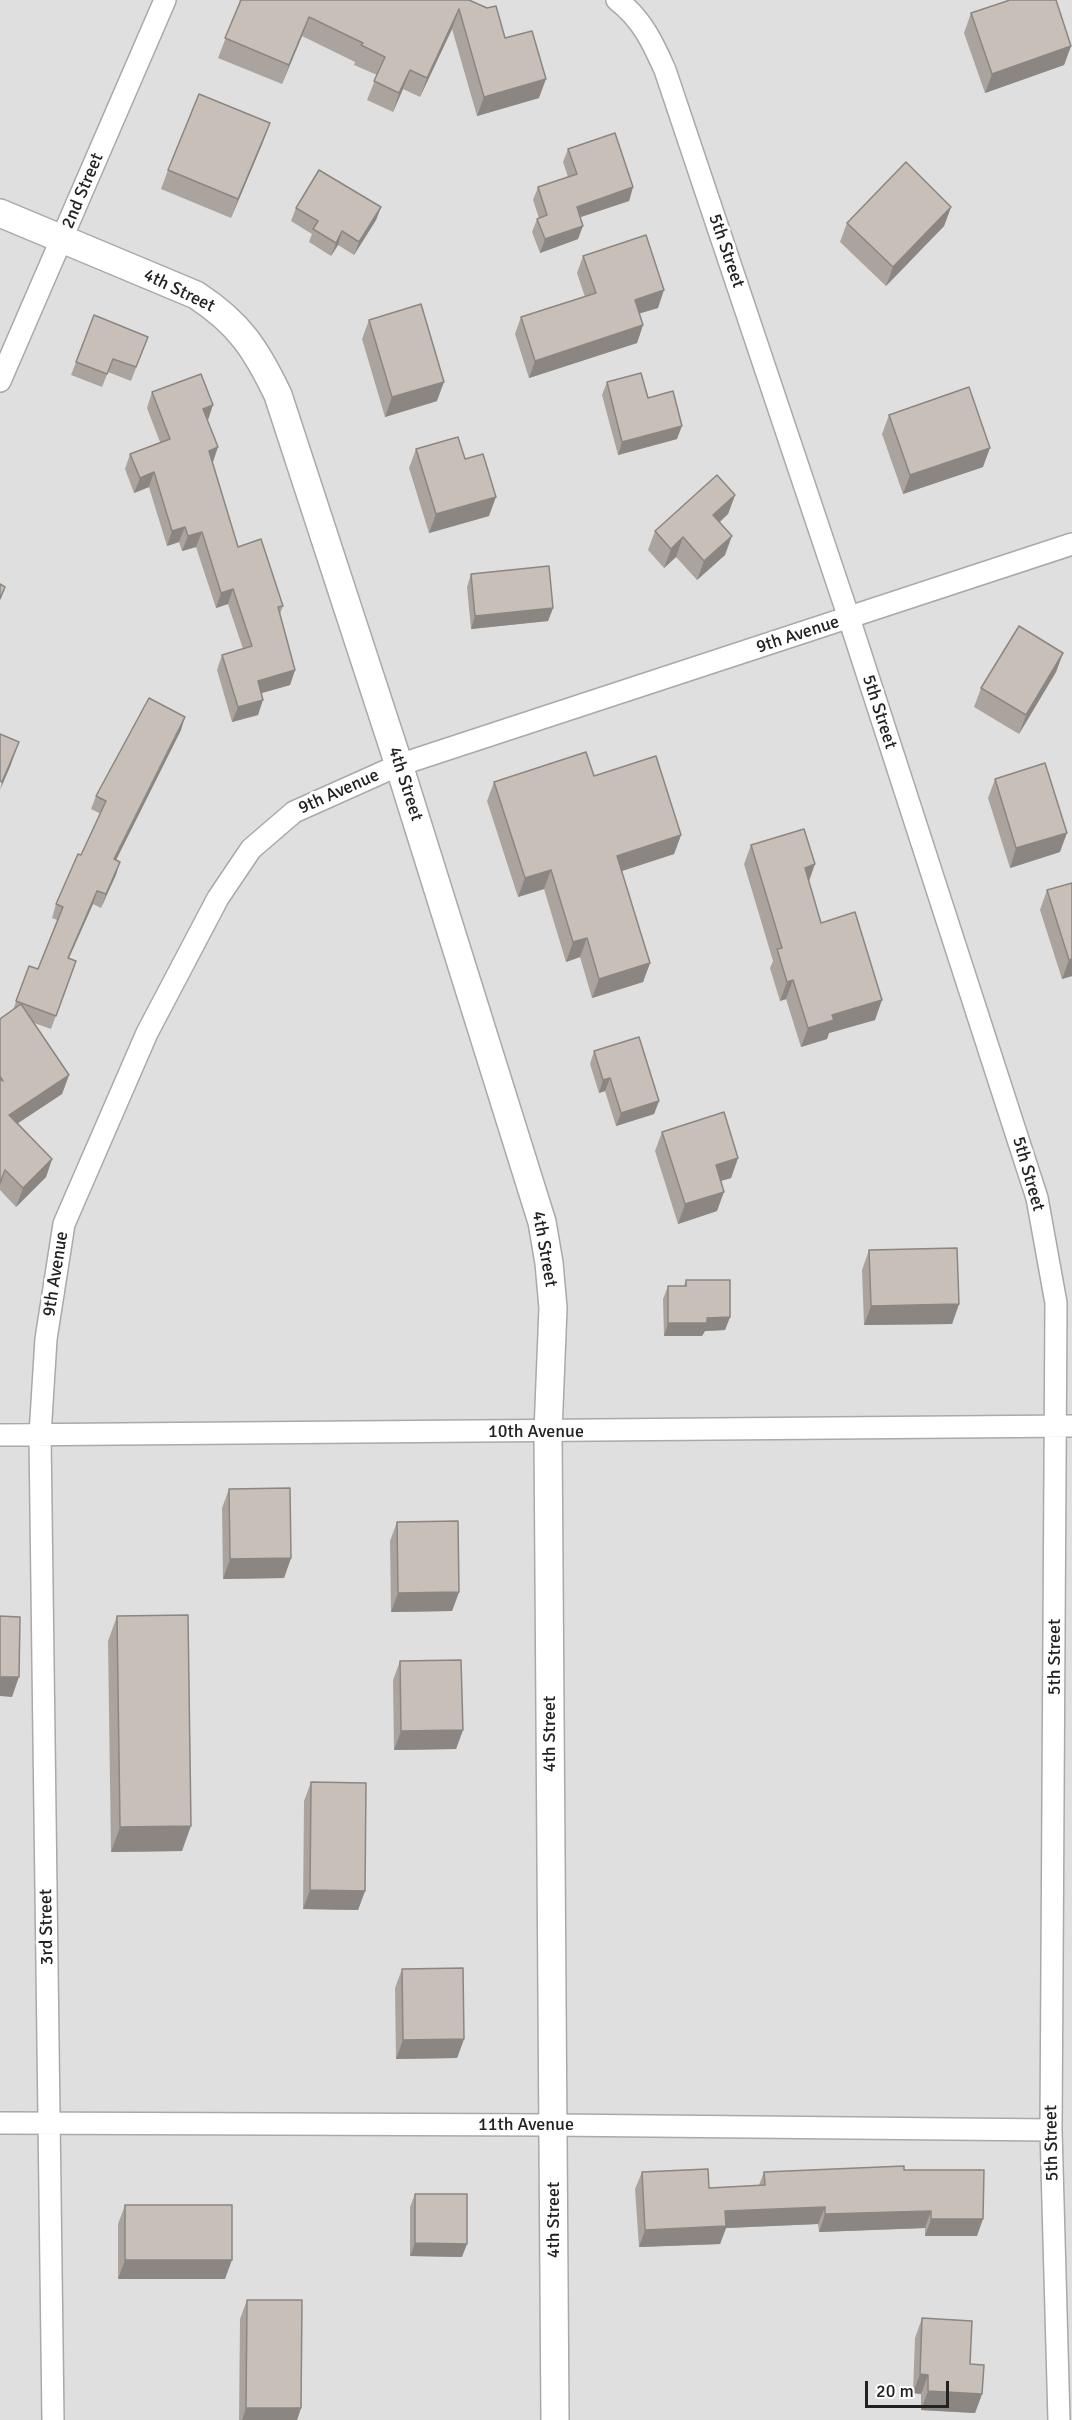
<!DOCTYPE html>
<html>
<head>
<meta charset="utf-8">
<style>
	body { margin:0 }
	#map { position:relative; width:1072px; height:2420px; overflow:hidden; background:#f2efe9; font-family:Signika,sans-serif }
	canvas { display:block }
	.scale { position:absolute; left:865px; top:2381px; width:84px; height:27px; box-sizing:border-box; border:3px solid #222; border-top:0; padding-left:8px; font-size:18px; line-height:21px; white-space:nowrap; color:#222; -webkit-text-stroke:4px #fff; paint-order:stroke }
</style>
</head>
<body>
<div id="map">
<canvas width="1072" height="2420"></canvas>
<div class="scale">20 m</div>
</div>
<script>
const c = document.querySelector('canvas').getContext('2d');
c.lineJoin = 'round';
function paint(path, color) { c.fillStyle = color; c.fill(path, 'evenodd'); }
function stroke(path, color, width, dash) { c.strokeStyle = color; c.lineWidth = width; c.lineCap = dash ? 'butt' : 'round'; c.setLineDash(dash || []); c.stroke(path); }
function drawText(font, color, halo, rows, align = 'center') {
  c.font = font + ' Signika,sans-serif'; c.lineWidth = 6; c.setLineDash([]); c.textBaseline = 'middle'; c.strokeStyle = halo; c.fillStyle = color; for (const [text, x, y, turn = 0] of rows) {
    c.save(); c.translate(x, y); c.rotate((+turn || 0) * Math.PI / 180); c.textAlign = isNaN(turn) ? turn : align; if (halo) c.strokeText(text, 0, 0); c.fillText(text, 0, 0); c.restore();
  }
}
paint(new Path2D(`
	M0 0H1072V2420H0Z`), '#e0dfdf');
const minor = new Path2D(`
	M617 0C642 19 653 43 665 70L849 618 1037 1198 1056 1303 1051 2130 1059 2420
	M0 381 165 0
	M0 1435 1072 1426
	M0 2123 553 2125 1051 2130
	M53 2420 40 1435 46 1339 64 1224 147 1033 218 898 251 849 294 812 399 765 1072 544`);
const tertiary = new Path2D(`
	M0 213 196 295C239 323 256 349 278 395L399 765 542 1222 549 1263 553 1308 548 1432 555 2420`);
stroke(minor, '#a9a9a9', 24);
stroke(tertiary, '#a9a9a9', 30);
stroke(minor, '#fff', 21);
stroke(tertiary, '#fff', 27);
paint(new Path2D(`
	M239 0H469L505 38 539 98 477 116 452 29 420 97 403 89 393 112 367 100 377 75 354 65 355 62 302 36 282 84 218 58 240 1Z
	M971 13 1071 46 1064 65 985 93 964 33Z
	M263 142 231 218 161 189 168 170Z
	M568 149 633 187 629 201 580 217 578 239 540 253 532 232 537 219 539 218 533 200 538 187 568 177 563 162Z
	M381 207 376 220 354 255 338 245 331 256 309 242 312 234 291 221 296 208Z
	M951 207 944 226 886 286 840 242 847 223Z
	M583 256 658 308 639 313 643 325 637 343 529 378 515 334 521 317 585 297 577 273Z
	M94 315 148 337 131 381 108 372 102 387 71 375Z
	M369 320 437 401 385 417 362 339Z
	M607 382 648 398 677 439 618 455 602 395Z
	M152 392 208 420 212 463 238 547 283 606 280 614 295 670 290 685 261 693 258 715 232 722 217 670 222 655 243 649 228 604 216 608 196 547 182 551 179 542 167 546 149 487 134 493 125 469 130 454 160 442 147 408Z
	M889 415 983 467 903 494 882 434Z
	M416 449 465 459 489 516 429 533 409 468Z
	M735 495 728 514 720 522 725 555 697 580 676 557 664 568 648 550 655 531Z
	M471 574 553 608 548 621 471 629 467 587Z
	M1063 653 1056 672 1019 734 974 707 981 688Z
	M181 730 116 860 120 862 101 908 93 904 69 958 76 961 51 1029 34 1023 69 1075 62 1094 18 1123 52 1159 46 1177 16 1207 0 1190V1019L13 1010 29 966 38 969 57 920 52 918 56 904 81 855 101 814 91 809 96 796Z
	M594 776 681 835 674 854 621 871 650 963 643 982 592 998 580 957 566 962 544 889 518 897 487 801 494 782Z
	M995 779 1060 852 1010 868 988 798Z
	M751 845 809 882 821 923 875 1020 829 1033 827 1039 801 1047 786 999 780 1001 770 968 773 961 744 864Z
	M1072 883V976L1062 979 1040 910 1047 890Z
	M594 1051 659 1101 654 1114 616 1126 605 1091 599 1093 590 1064Z
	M662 1132 738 1158 731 1178 721 1181 717 1211 678 1224 655 1151Z
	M869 1250 959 1304 952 1324 864 1325 862 1270Z
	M686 1280 730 1317 725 1330 705 1331 702 1336H664L663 1299 668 1286H684Z
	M229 1489 291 1558 284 1578 223 1579 222 1508Z
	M397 1522 459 1592 452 1611 391 1612 390 1541Z
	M117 1616 182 1851 111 1852 108 1641Z
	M400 1661 463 1730 456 1749 394 1750 393 1680Z
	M311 1782 365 1891 358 1910 303 1909 304 1801Z
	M402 1969 464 2039 457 2058 396 2059 395 1988Z
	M904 2170 977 2236H925V2228L819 2232 818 2224 726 2228 720 2244 639 2247 635 2189 642 2172 709 2188 759 2185 764 2172Z
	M415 2194 462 2257 410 2256V2207Z
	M125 2205 225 2279H118V2224Z
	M247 2300 301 2408 297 2420H239L240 2319Z
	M922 2318 970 2364 982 2394 975 2413 921 2410V2394L913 2393 915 2338Z`), '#aba49e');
paint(new Path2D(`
	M459 9 452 29 420 97 427 78Z
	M309 17 302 36 282 84 289 65Z
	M1071 46 1064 65 985 93 992 74Z
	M410 70 403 89 393 112 399 93Z
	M546 79 539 98 477 116 484 97Z
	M270 123 263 142 231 218 238 199Z
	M633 187 629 201 572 220 577 207Z
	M381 207 376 220 354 255 359 242Z
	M951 207 944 226 886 286 893 267Z
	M583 226 578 239 540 253 545 239Z
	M342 231 338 245 331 256 336 243Z
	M664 290 658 308 628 317 635 300Z
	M643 325 637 343 529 378 535 361Z
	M444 382 437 401 385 417 392 397Z
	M213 405 208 420 203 409Z
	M682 426 677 439 618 455 622 442Z
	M218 447 213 462 203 466 209 451Z
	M990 448 983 467 903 494 910 475Z
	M154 472 149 487 134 493 140 478Z
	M735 495 728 514 706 534 713 515Z
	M496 497 489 516 429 533 436 514Z
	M185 527 179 542 167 546 172 531Z
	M202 532 196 547 182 551 188 536Z
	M732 536 725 555 697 580 704 561Z
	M683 537 676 557 664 568 671 549Z
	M233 589 228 604 216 608 221 593Z
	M553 608 548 621 471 629 475 616Z
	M1063 653 1056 672 1019 734 1026 715Z
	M295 670 290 685 252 696 258 681Z
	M263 700 258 715 232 722 238 707Z
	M185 717 181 730 110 872 114 859Z
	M19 742 10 767 0 790 2 782Z
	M1067 833 1060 852 1010 868 1016 848Z
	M681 835 674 854 610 875 617 856Z
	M120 862 116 875 101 908 106 894Z
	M815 864 808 884 805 868Z
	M551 870 544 889 518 897 525 878Z
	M97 891 93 904 63 971 68 958Z
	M587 938 580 957 566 962 573 942Z
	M1072 959V976L1062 979 1069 960Z
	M650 963 643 982 592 998 599 979Z
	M793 980 786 999 780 1001 787 982Z
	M882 1000 875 1020 829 1033 827 1039 801 1047 808 1028 832 1015Z
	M69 1075 62 1094 3 1133 9 1115Z
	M610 1078 605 1091 599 1093 603 1080Z
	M659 1101 654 1114 616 1126 621 1113Z
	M738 1158 731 1178 709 1184 716 1165Z
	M52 1159 46 1177 16 1207 23 1188Z
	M724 1192 717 1211 678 1224 685 1204Z
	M959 1304 952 1324 864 1325 871 1306Z
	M730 1317 725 1330 705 1331 702 1336H664L668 1323 707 1318Z
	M291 1558 284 1578 223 1579 230 1559Z
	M459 1592 452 1611 391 1612 398 1593Z
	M0 1677H19L12 1697 0 1696Z
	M463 1730 456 1749 394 1750 401 1731Z
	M191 1826 182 1851 111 1852 120 1827Z
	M310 1890 365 1891 358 1910 303 1909Z
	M464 2039 457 2058 396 2059 403 2040Z
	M825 2207 818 2224 726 2228 720 2244 639 2247 645 2230 725 2211Z
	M931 2211 925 2228 819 2232 825 2214Z
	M931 2219H983L977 2236H925Z
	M415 2243 467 2244 462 2257 410 2256Z
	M125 2260H232L225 2279H118Z
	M920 2374 928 2375 921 2394 913 2393Z
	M928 2391 982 2394 975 2413 921 2410Z
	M246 2408H301L297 2420H242Z`), '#8b8681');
const building = new Path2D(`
	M241 0H469L487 8 496 6 505 38 532 31 546 79 484 97 459 9 427 78 410 70 399 93 374 81 385 57 361 45 363 43 309 17 289 65 225 38Z
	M1010 0H1056L1071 46 992 74 971 13Z
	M199 94 270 123 238 199 168 170Z
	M615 133 633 187 577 207 583 226 545 239 537 219 547 215 538 187 577 174 568 149Z
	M906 162 951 207 893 267 847 223Z
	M319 170 381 207 359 242 342 231 336 243 313 229 318 221 296 208Z
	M646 235 664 290 635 300 643 325 535 361 521 317 596 293 583 256Z
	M421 304 444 382 392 397 369 320Z
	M94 315 148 337 136 367 113 359 107 374 76 362Z
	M641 373 648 398 673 391 682 426 622 442 607 382Z
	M201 374 213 405 203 409 218 447 209 451 238 547 261 539 283 606 278 607 295 670 258 681 263 700 238 707 222 655 252 646 233 589 221 593 202 532 188 536 185 527 172 531 154 472 140 478 130 454 170 439 152 392Z
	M969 387 990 448 910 475 889 415Z
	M458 437 465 459 483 454 496 497 436 514 416 449Z
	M717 475 735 495 713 515 732 536 704 561 683 537 671 549 655 531Z
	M549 566 553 608 475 616 471 574Z
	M0 584 5 587 0 599Z
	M1019 626 1063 653 1026 715 981 688Z
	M149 698 185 717 114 859 120 862 106 894 97 891 68 958 76 961 56 1016 16 1001 29 966 38 969 63 907 56 904 78 854 81 855 106 801 96 796Z
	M0 734 19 742 2 782 0 781Z
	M586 752 594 776 656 756 681 835 617 856 650 963 599 979 587 938 573 942 551 870 525 878 494 782Z
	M1045 763 1067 833 1016 848 995 779Z
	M804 829 815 864 805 868 821 923 855 912 882 1000 832 1015 834 1020 808 1028 793 980 787 982 777 949 782 948 751 845Z
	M1072 883V959L1069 960 1047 890Z
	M21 1004 69 1075 9 1115 52 1159 23 1188 5 1170 0 1183V1079L3 1081 0 1076V1019Z
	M639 1037 659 1101 621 1113 610 1078 603 1080 594 1051Z
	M724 1112 738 1158 716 1165 724 1192 685 1204 662 1132Z
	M957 1248 959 1304 871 1306 869 1250Z
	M686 1280H730V1317L707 1318V1323H668V1286H686Z
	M290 1488 291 1558 230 1559 229 1489Z
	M458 1521 459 1592 398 1593 397 1522Z
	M188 1615 191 1826 120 1827 117 1616Z
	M0 1616 20 1617 19 1677H0Z
	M461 1660 463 1730 401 1731 400 1661Z
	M311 1782 366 1783 365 1891 310 1890Z
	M463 1968 464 2039 403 2040 402 1969Z
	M904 2166V2170H984L983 2219H931V2211L825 2214V2207L725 2211 726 2226 645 2230 642 2172 708 2169 709 2188 765 2185 764 2172Z
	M415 2194H467V2244L415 2243Z
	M125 2205H232V2260H125Z
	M247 2300H302L301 2408H246Z
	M922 2318 972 2321 970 2364 984 2365 982 2394 928 2391V2375L920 2374Z`);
paint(building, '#c7bfb8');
stroke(building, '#8b8681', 1.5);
drawText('18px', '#222', '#fff', [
	["2nd Street",83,191,-67],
	["5th Street",726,251,71],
	["4th Street",179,291,26],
	["9th Avenue",798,635,-18],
	["5th Street",879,712,72],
	["4th Street",405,784,72],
	["9th Avenue",339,792,-24],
	["5th Street",1028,1174,74],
	["4th Street",544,1249,80],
	["9th Avenue",56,1274,-81],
	["10th Avenue",536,1432],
	["5th Street",1055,1657,-90],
	["4th Street",550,1734,-90],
	["3rd Street",47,1927,-91],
	["11th Avenue",526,2125],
	["5th Street",1052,2143,-91],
	["4th Street",554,2220,-90]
]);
</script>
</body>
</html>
